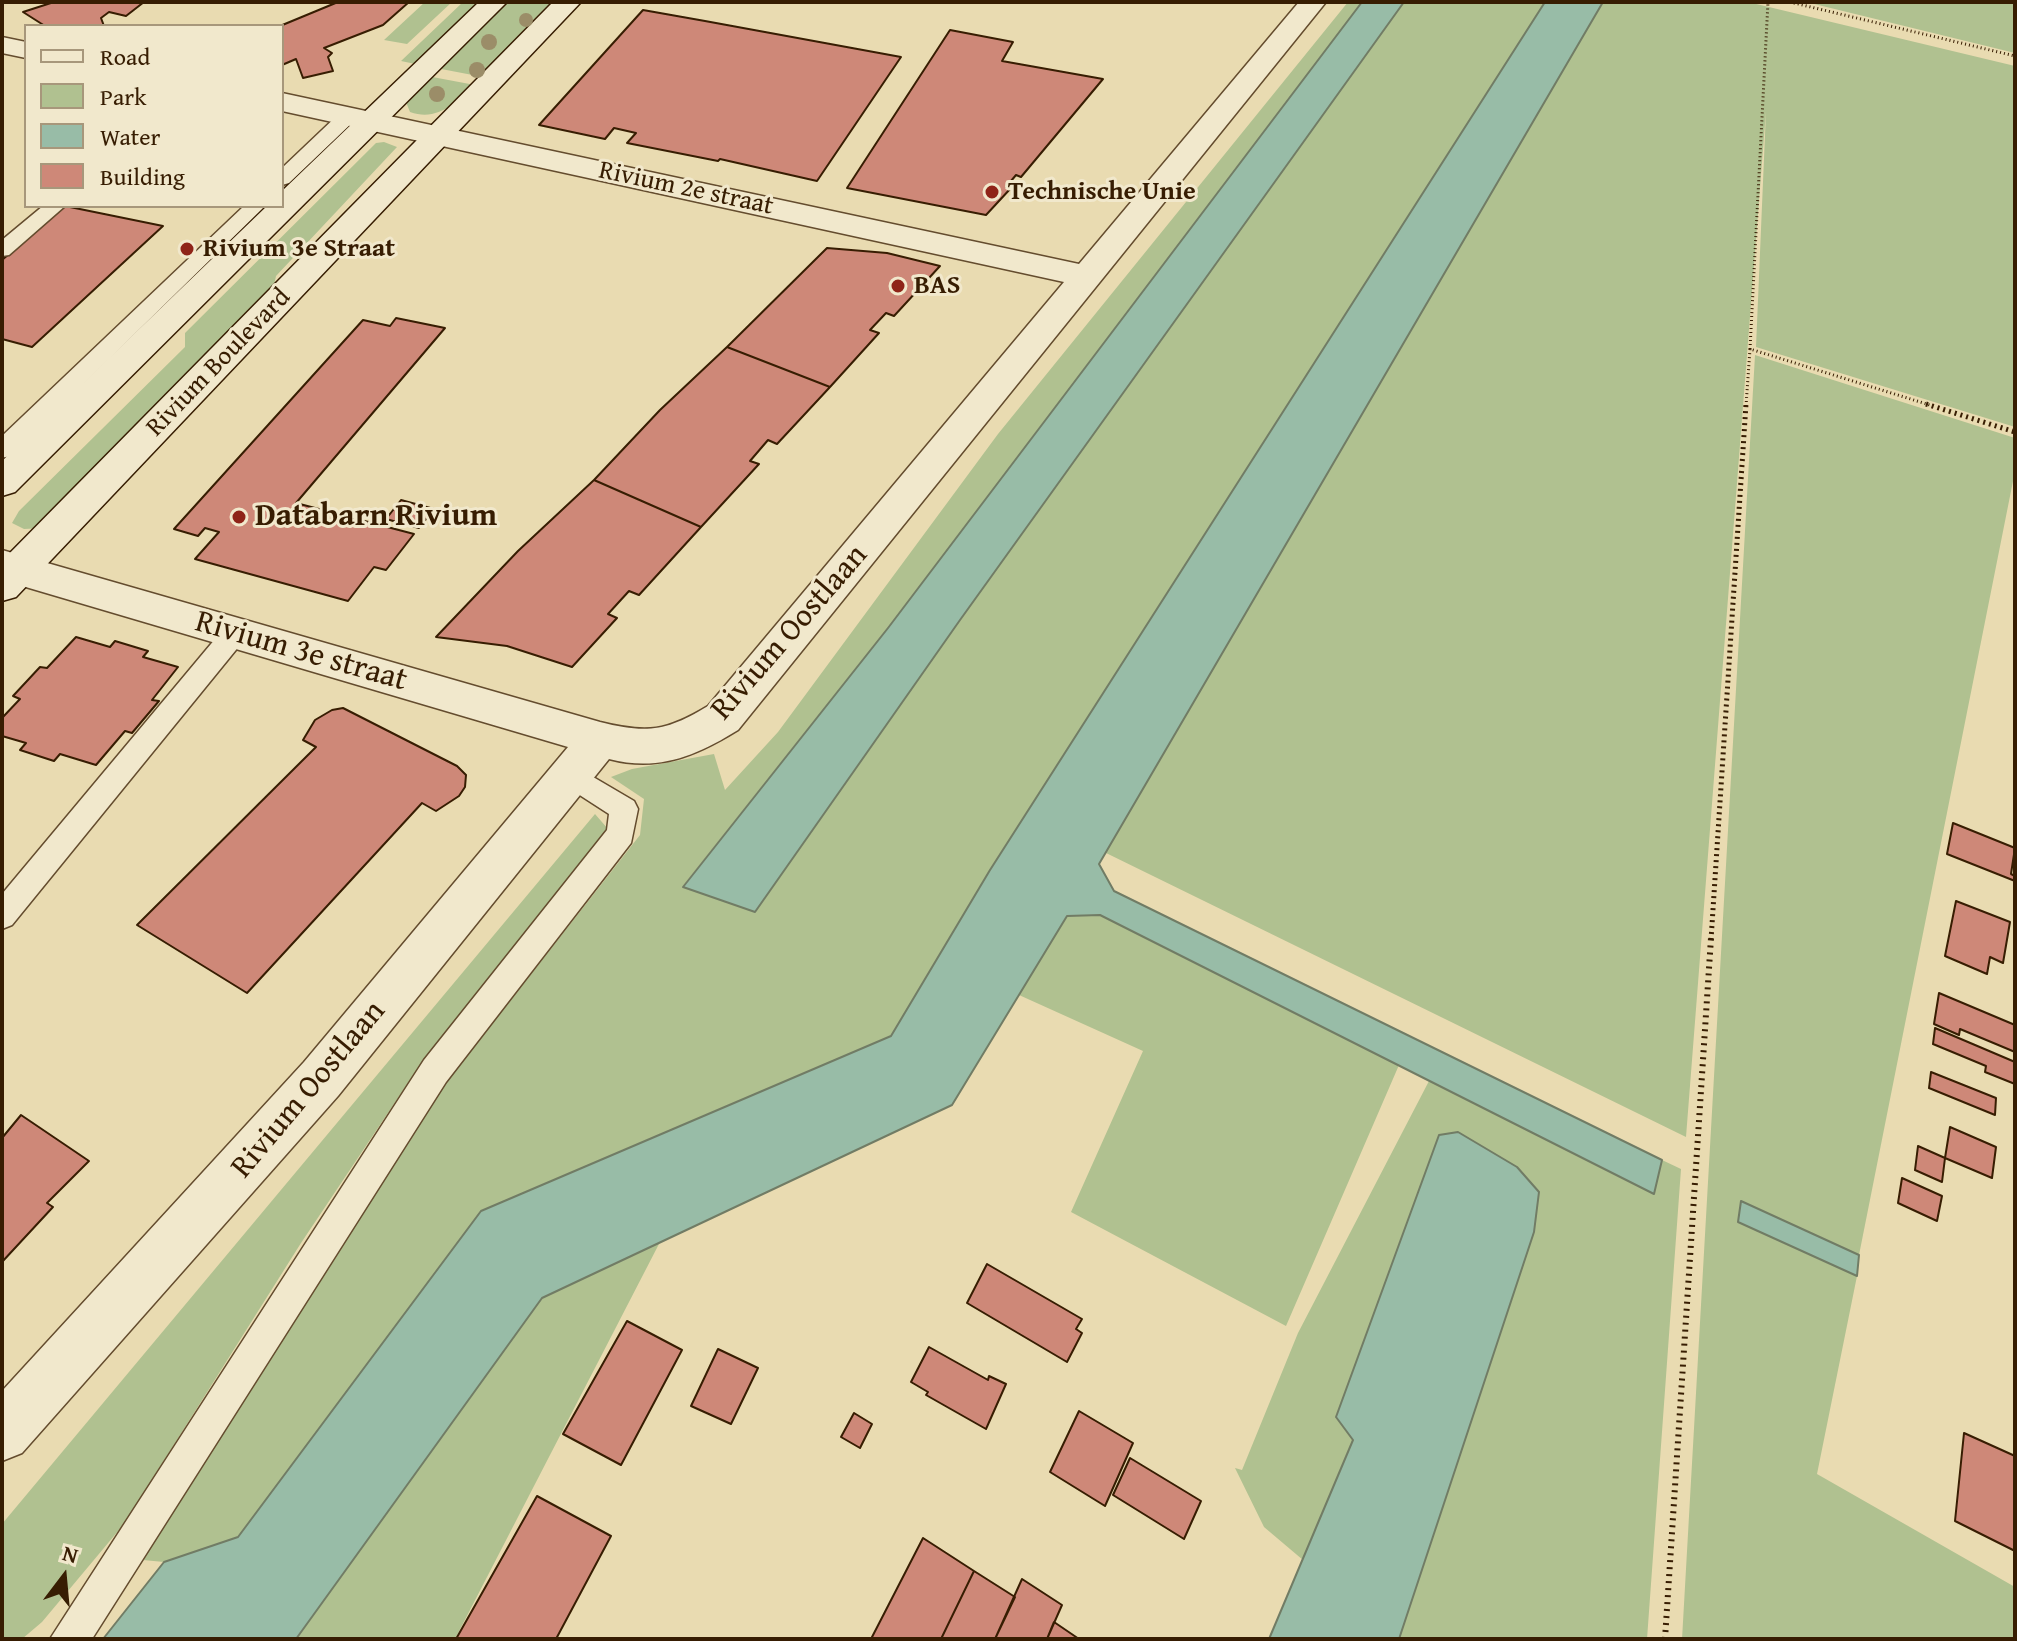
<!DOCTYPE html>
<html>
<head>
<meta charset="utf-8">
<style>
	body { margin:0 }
	#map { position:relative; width:2017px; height:1641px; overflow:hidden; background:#e9dbb1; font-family:"Gentium Book Plus",serif }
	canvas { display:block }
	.frame { position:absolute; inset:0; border:4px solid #371d02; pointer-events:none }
	.legend { position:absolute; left:24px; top:24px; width:260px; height:184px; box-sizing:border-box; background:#f1e8cc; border:2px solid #a7977b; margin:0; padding:10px 14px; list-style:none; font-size:24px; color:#371d02 }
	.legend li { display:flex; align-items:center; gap:16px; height:40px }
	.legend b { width:40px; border:2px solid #a7977b }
	.north { position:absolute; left:24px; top:1537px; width:80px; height:80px; -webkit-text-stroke:6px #f1e8cc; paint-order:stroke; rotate:16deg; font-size:22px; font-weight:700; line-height:32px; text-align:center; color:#371d02 }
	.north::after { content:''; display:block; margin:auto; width:28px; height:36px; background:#371d02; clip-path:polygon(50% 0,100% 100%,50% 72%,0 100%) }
</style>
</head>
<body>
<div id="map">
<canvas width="2017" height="1641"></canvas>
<div class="frame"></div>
<ul class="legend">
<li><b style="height:10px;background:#f1e8cc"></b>Road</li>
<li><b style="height:22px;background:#b0c190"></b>Park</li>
<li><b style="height:22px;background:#98bca7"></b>Water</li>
<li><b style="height:22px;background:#ce8878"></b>Building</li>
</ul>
<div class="north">N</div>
</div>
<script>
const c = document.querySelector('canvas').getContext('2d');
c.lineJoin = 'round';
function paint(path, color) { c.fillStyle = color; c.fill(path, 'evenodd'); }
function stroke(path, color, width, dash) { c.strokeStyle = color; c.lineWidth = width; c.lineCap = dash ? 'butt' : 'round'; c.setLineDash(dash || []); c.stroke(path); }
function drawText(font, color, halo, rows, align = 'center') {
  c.font = font + ' "Gentium Book Plus",serif'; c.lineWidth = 6; c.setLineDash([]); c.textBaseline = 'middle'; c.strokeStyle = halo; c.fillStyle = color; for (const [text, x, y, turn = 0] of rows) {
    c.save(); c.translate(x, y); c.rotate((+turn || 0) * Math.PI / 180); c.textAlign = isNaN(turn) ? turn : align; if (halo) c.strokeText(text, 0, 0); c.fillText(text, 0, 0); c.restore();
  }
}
paint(new Path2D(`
	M425 2H452L407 44 384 40Z
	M463 2H484L420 65 401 61Z
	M503 2H557L483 77 436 68Z
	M1348 2H1362L888 628 683 886 756 911 960 620 1404 2H1545L990 870 891 1036 481 1211 238 1538 164 1562 143 1560 448 1080 640 835 644 799 611 777 632 769 714 754 725 790 778 732 998 434Z
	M1603 2H1748L2015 66V427L1756 347 1766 111 1686 1137 1104 852Z
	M1806 2H2015V53Z
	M427 76 475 85C456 102 438 122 410 112L406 102Z
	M384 142 397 147 276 276 273 290 44 528 24 529 12 523 19 511 185 347V333L376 143Z
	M1755 355 2015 438V471L1859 1255 1741 1201 1738 1222 1857 1276 1817 1474 2015 1587V1639H1682Z
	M595 814 608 829 601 852 518 941 416 1071 301 1243 124 1524 42 1622 22 1639H2V1524Z
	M1100 915 1399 1065 1286 1326 1071 1212 1143 1051 1019 995 1067 916Z
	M1429 1081 1653 1193 1662 1160 1681 1169 1647 1639H1399L1534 1232 1539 1193 1517 1167 1439 1135 1336 1417 1353 1439 1303 1560 1264 1527 1235 1468 1242 1470 1298 1333Z
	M660 1242 455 1639H296L542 1298Z`), '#b0c190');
const water = new Path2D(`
	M1362 2H1404L960 620 755 912 683 887 888 628Z
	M1545 2H1603L1099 864 1114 891 1662 1160 1654 1194 1100 915 1067 916 952 1105 542 1298 296 1639H103L164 1562 238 1537 481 1211 891 1036 990 870Z
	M1458 1132 1517 1167 1539 1192 1534 1232 1399 1639H1269L1353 1440 1336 1417 1439 1135Z
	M1741 1201 1859 1255 1857 1276 1738 1222Z`);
paint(water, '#98bca7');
stroke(water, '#717c65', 2);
const building = new Path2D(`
	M54 2H144L126 16 109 12 101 18 104 26H45L23 12Z
	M338 2H409L383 25 324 48 332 53 328 57 333 71 303 78 296 59 282 65 280 26Z
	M643 10 705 21 901 57 817 181 720 159 718 161 627 143 636 133 614 128 605 139 539 125Z
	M950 30 1013 42 1002 61 1103 79 1021 177 1016 175 1006 187 1011 188 986 215 847 188Z
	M65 206 163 226 32 347 2 339V260Z
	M827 248 887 253 940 266 894 316 886 313 870 330 879 333 830 387 727 347Z
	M396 318 445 328 296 503 414 534 386 570 374 567 348 601 195 559 219 532 205 528 198 536 174 529 363 320 390 326Z
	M727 347 830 387 777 444 768 440 750 461 759 464 701 527 594 480 660 410Z
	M594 480 701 527 639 595 629 591 608 614 617 618 572 667 507 646 436 637 518 551Z
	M401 500 434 509 419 528 386 519Z
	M76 637 110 647 115 641 148 651 143 657 178 667 152 700 159 701 132 733 125 731 96 765 60 754 54 761 20 750 26 743 2 736V718L20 699 13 696 40 667 47 668Z
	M343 708 457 766 466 775 465 787 459 796 436 811 422 803 247 993 137 925 316 747 303 740 315 720 332 710Z
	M1953 823 2015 848 2011 874 2015 876V881L1947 854Z
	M1956 901 2010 922 2003 963 1990 957 1987 974 1945 956Z
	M1939 993 2015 1025V1052L1960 1029 1959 1035 1934 1024Z
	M1935 1028 2015 1062V1084L1985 1072 1986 1066 1933 1044Z
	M1931 1072 1996 1098 1995 1115 1929 1088Z
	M21 1115 89 1161 47 1203 53 1207 2 1262V1138Z
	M1950 1127 1996 1147 1992 1178 1945 1158Z
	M1918 1146 1945 1158 1942 1182 1915 1170Z
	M1902 1178 1942 1196 1937 1221 1898 1203Z
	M987 1264 1082 1319 1076 1329 1082 1333 1067 1362 967 1303Z
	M627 1321 682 1350 621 1465 563 1434Z
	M929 1347 988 1380 989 1376 1006 1384 986 1429 926 1395 928 1392 911 1382Z
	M718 1349 758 1368 731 1424 691 1406Z
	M1079 1411 1133 1443 1105 1506 1050 1472Z
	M854 1413 872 1424 860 1448 841 1437Z
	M1964 1433 2015 1456V1551L1955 1521Z
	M1130 1458 1201 1501 1184 1539 1113 1495Z
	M537 1496 611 1536 556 1639H456Z
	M923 1538 974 1571 941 1639H871Z
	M974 1571 1015 1597 995 1639H941Z
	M1022 1579 1062 1605 1047 1639H995Z
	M1054 1622 1079 1639H1047Z`);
paint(building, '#ce8878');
stroke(building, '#371d02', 2);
const lane = new Path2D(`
	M348 110 357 116 355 120 289 183 282 185V168L341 112Z
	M43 206H65L9 255 2 256V240Z
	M244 206H265L10 456 2 458V436Z
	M235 623 244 626 248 633 244 640 12 925 2 929V894L226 626Z
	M571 764 634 801 638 809 631 843 446 1082 92 1639H50L424 1060 607 830 609 814 561 783 557 775 561 767Z`);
const street = new Path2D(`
	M1299 2H1326L738 730C696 756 658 772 609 759L338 1096 22 1453 2 1461V1391L304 1062 568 747 2 580V550L600 722C647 734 667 731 708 706L1064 282 282 111V93L1079 264Z
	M2 37 26 42V58L2 53Z`);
const secondary = new Path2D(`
	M479 2H507L15 492 2 496V461L267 206H282V191Z
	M553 2H581L16 597 2 601V561Z`);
stroke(lane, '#644c2e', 3);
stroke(street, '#644c2e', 3);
stroke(secondary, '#371d02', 3);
stroke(new Path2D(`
	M1790 2 2015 56
	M1750 349 1768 2
	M1746 406 1750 349 1933 406`), '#371d02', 3, [1, 3]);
stroke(new Path2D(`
	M1926 404 2015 432
	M1711 940 1746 404`), '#371d02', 5, [2, 4]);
stroke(new Path2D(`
	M1665 1639 1711 938`), '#371d02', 6, [2, 5]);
paint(lane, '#f1e8cc');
paint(street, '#f1e8cc');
paint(secondary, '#f1e8cc');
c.fillStyle = '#9b8d68';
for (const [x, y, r] of [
	[526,20,7],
	[489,42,8],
	[477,70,8],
	[437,94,8]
]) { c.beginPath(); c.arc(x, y, r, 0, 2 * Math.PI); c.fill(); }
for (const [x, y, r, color] of [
	[992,192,8,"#8f2418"],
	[187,249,8,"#8f2418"],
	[898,286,8,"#8f2418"],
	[239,517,8,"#8f2418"]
]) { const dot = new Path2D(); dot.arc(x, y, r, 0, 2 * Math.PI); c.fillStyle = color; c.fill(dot); stroke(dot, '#f1e8cc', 3); }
drawText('26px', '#371d02', '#f1e8cc', [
	["Rivium 2e straat",686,189,12],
	["Rivium Boulevard",219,363,-46]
]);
drawText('bold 26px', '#371d02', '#f1e8cc', [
	["Technische Unie",1008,192],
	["Rivium 3e Straat",203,249],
	["BAS",914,286]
], 'left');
drawText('bold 32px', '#371d02', '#f1e8cc', [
	["Databarn Rivium",255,517]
], 'left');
drawText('32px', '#371d02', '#f1e8cc', [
	["Rivium Oostlaan",790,633,-49],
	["Rivium 3e straat",301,652,16],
	["Rivium Oostlaan",309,1090,-50]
]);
</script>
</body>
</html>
